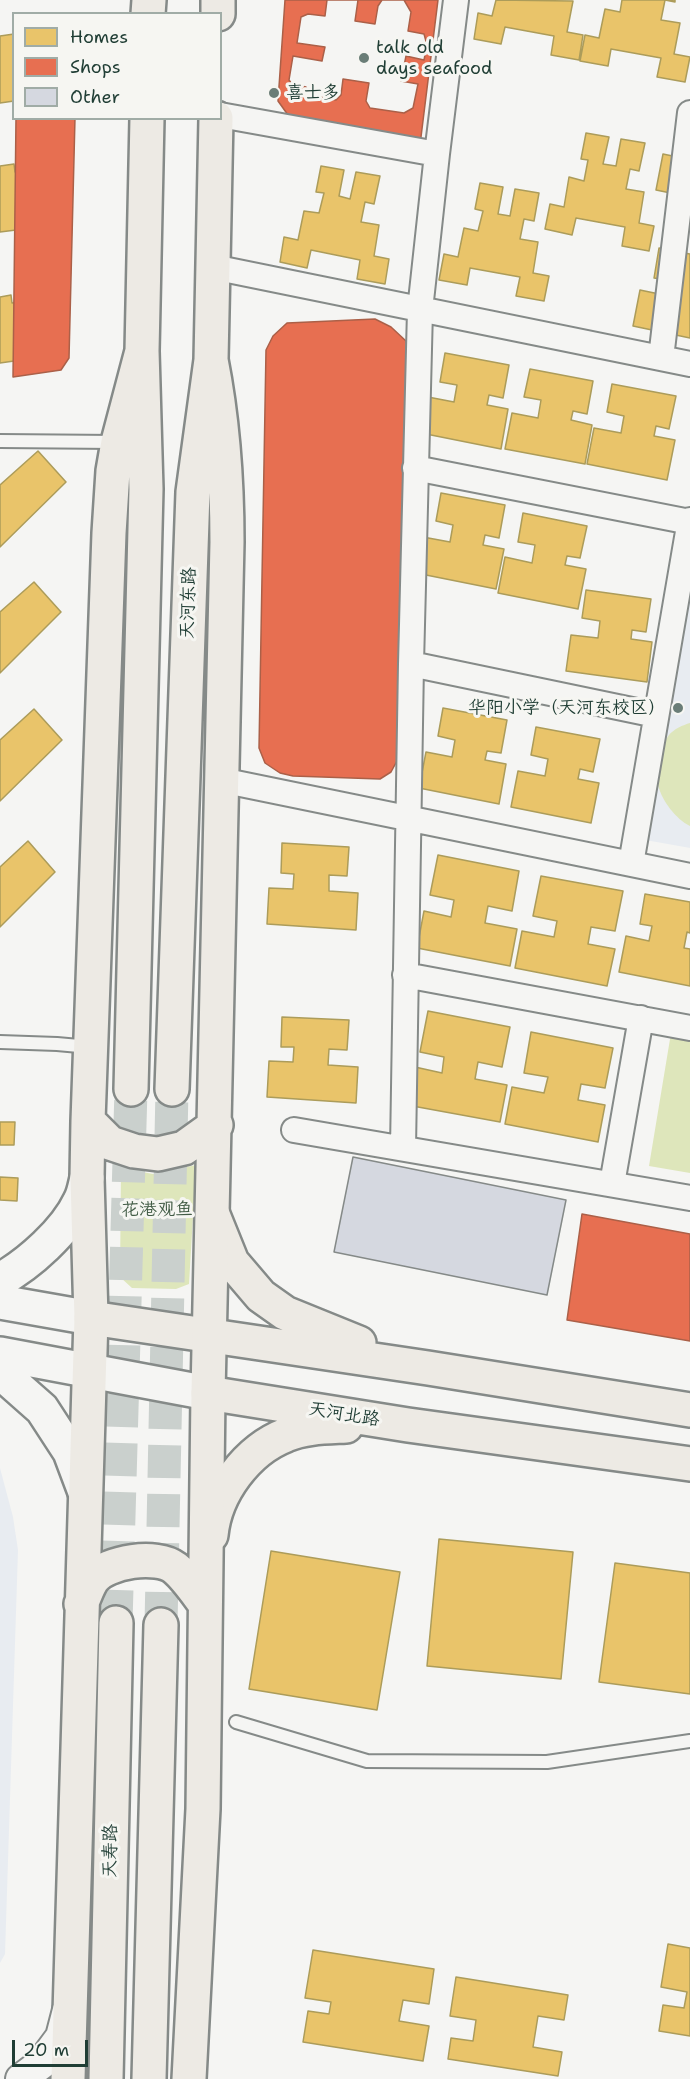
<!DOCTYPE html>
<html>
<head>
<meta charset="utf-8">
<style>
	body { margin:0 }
	#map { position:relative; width:690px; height:2079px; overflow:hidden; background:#f5f5f3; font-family:"Shantell Sans",sans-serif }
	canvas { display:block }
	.legend { position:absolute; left:12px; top:12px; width:210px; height:108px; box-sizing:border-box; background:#f6f6f2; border:2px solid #a0aca6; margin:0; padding:8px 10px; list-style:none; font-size:18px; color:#1f3d34 }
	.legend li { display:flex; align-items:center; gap:12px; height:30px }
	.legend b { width:30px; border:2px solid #a0aca6 }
	.scale { position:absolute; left:12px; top:2040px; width:76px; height:27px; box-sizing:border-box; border:3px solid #1f3d34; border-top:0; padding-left:8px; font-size:18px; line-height:21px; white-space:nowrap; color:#1f3d34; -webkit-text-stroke:4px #f6f6f2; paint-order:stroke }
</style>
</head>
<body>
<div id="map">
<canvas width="690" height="2079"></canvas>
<ul class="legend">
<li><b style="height:16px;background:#e9c46a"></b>Homes</li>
<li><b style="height:16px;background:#e76f51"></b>Shops</li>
<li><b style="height:16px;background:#d5d8e0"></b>Other</li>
</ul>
<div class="scale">20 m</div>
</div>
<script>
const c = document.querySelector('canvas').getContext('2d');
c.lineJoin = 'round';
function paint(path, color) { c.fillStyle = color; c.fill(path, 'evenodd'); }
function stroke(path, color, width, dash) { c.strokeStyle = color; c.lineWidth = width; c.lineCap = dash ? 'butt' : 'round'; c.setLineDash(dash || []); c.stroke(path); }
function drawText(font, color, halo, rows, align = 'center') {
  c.font = font + ' "Shantell Sans","LXGW WenKai TC",sans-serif'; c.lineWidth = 6; c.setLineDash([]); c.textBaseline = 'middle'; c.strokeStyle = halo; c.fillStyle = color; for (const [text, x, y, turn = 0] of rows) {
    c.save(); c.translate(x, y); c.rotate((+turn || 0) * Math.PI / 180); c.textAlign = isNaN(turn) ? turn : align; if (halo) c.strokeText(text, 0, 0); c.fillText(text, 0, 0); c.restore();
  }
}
paint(new Path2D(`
	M690 576V848L640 839Z
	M0 1468 13 1517 18 1550 5 1954 0 1963Z`), '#e8ecf1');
paint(new Path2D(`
	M690 723V826C676 819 662 801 658 785 655 775 662 743 669 735 674 729 683 725 690 723Z
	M672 1027 690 1030V1173L649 1166Z
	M196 1165 189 1284 176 1289 132 1288 120 1277 121 1168 153 1174Z`), '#dee6bb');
const homes = new Path2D(`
	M496 0 573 1 567 32 583 35 579 60 551 55 554 36 505 27 501 44 474 39 478 13 492 16Z
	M622 0H675V2L665 0 661 20 680 23 674 54 690 57 685 82 657 77 661 58 611 49 608 66 580 61 585 35 599 38 605 9 620 12Z
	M14 34V101L0 103V36Z
	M586 133 609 137 603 164 616 166 621 139 645 143 639 171 630 169 626 189 644 192 639 223 654 226 649 251 622 246 625 227 576 218 572 235 545 229 550 204 564 207 569 177 584 181 588 160 581 159Z
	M663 154 687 159 690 197 656 190Z
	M60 157 64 183 53 185 55 196 66 195 70 222 33 227 32 219 22 220 24 229 0 232V166L14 164 15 172 25 170 24 162Z
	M321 166 344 170 339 196 350 199 356 172 380 176 374 204 365 202 361 222 379 225 374 256 389 259 385 284 357 279 360 260 311 250 307 268 280 262 284 237 298 240 304 211 319 213 324 193 316 192Z
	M480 183 503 187 498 214 510 216 515 189 539 193 534 221 524 219 520 239 538 242 533 273 549 276 544 301 516 296 520 277 470 268 467 285 439 280 444 254 458 257 464 228 478 231 483 211 475 209Z
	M659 248 690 254V338L633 326 640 290 664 295 666 280 654 278Z
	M57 288 61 315 50 317 52 328 63 326 67 353 31 358 30 351 20 352 21 360 0 363V297L11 295 12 303 22 302 21 294Z
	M306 339H337L336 358H355V340H384L383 354H374V359H383V364H392V359H405L404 376 410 377 409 389 365 388V398L409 399V412H403V429L390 428V424H382L381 428H372V433H382L381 443 352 442 353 427H335L334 450 305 448 304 430H316L317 426 295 425V431H282L283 396 322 397V387H283L284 351 297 352V358H318V354H306Z
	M445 353 509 365 503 398 489 395 487 405 508 409 501 449 421 433 428 397 454 402 457 385 440 382Z
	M530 369 593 381 587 414 573 411 571 420 592 425 585 464 505 449 512 413 538 418 541 400 524 397Z
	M612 384 676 396 669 429 656 426 654 436 675 440 667 480 587 464 594 428 621 433 624 416 607 412Z
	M38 451 66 482 0 547V485Z
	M441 493 505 505 499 538 485 535 483 545 504 549 496 589 416 573 423 537 450 542 453 525 436 521Z
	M301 505H332V525H350L351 506H379V520L369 521V525H379V530H387V525L401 526 400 543H405V556L361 555V564L405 565V578H399V595H386V590H377V594H368V598L377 599V609L348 608 349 593H330L329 616 300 614V596H312V592L291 591V598L278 597 279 562 317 563 318 554 279 553 280 518H293V524H314V520H302Z
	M523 513 587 526 580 558 567 556 565 565 586 569 578 609 498 593 505 557 532 563 535 545 518 542Z
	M34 582 61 612 0 673V612Z
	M586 590 651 599 646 632 632 630 631 639 652 642 647 682 566 671 571 635 598 638 600 621 582 618Z
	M297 662H328L327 682H345L346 663 374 664V678H364V682L374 683V687H382L383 683H396L395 700H400V713L356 712V721L400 722V735H394V752H381V747H372V751H363V756H372V766L343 765 344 751 325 750 324 773 295 772V753H307V749L286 748V755H273L274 719 313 720V711L274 710 275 675H288V681H309V677H297Z
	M443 708 507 720 501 753 487 751 485 760 506 764 499 804 419 788 426 752 452 757 455 740 438 736Z
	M34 709 62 740 0 801V740Z
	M536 727 600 739 593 772 580 769 578 779 599 783 591 823 511 807 518 771 545 776 548 759 531 755Z
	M28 841 55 872 0 927V867Z
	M282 843 349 847 347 876 329 875V891L358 893 356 930 267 924 269 888 293 889 294 874 281 873Z
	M438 855 519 871 512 911 488 906 485 923 517 929 510 966 417 948 424 911 451 917 454 900 430 895Z
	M541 876 623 891 615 931 591 927 588 944 615 949 607 986 515 968 522 931 554 937 557 921 533 916Z
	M645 894 690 902V933L687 932 684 948 690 949V986L619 972 626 936 649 941 652 926 640 924Z
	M428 1011 510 1027 502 1067 478 1062 475 1079 507 1085 500 1122 407 1105 415 1067 442 1073 444 1057 420 1052Z
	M282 1017 349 1020 347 1050 329 1049 328 1065 358 1067 356 1103 267 1097 269 1061 293 1062 294 1047H281Z
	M531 1032 613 1048 605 1088 581 1084 578 1100 605 1105 598 1142 505 1124 512 1087 544 1093 548 1077 524 1073Z
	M0 1122H15L14 1145H0Z
	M391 1169 413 1177 429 1201 465 1209 476 1194 497 1199 522 1215 523 1227 505 1234 501 1249 520 1266 507 1281 470 1275 457 1251 420 1244 396 1263 366 1256 355 1232 383 1218 385 1208 363 1191 364 1176Z
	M0 1177 18 1178 17 1201 0 1200Z
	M585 1234 663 1247 654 1296 690 1303V1330L572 1310Z
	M439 1539 573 1552 561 1679 427 1666Z
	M271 1551 400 1572 377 1710 249 1689Z
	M615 1563 690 1573V1694L599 1682Z
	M668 1944 690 1948V2036L659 2031 663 2005 684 2008 687 1992 661 1987Z
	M313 1950 434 1969 429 2004 403 2000 399 2021 429 2026 423 2061 303 2042 308 2011 329 2014 331 2002 305 1998Z
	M456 1977 568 1995 564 2020 538 2016 533 2047 562 2052 558 2076 448 2059 451 2038 473 2041 476 2020 450 2016Z`);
paint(homes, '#e9c46a');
stroke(homes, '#ac9c5a', 1.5);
const shops = new Path2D(`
	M285 0H438L420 145 293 122 278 101Z
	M327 0H358L355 21 375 24 378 6 382 0H404L411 12 408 31 424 34 427 45 424 60 406 56 401 81 418 84 413 108 404 113 370 108 366 101 369 83 343 79 341 95 336 100 310 95 306 87 292 84 289 80 293 56 322 61 325 47 297 43 301 17 308 14 325 16Z
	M16 118H75L69 358 61 370 13 377Z
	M375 319 391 327 406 341 413 371 398 759 391 772 380 779 293 776 280 773 265 763 259 748 266 350 273 336 287 323Z
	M582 1214 690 1234V1341L567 1320Z`);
paint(shops, '#e76f51');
stroke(shops, '#ab6048', 1.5);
const building = new Path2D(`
	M353 1157 566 1200 547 1295 334 1252Z`);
paint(building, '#d5d8e0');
stroke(building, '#858a88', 1.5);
stroke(new Path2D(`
	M116 1623 131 1089
	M161 1625 172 1089`), '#cad0cd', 33, [33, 16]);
const service = new Path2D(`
	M0 441 116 442
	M0 1042 57 1044 90 1047
	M236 1722 367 1761 547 1762 690 1741`);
const minor = new Path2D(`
	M220 115 437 154
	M213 267 690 364
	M661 358 690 113
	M415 468 690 522
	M411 664 656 715
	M221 780 690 876
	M631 864 690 520
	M405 975 690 1028
	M294 1130 690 1198
	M403 1148 411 664 420 310 437 154 456 0
	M612 1184 641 1018`);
const tertiary = new Path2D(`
	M21 2079 41 2064 61 2037 68 2010`);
const secondary = new Path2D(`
	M0 1280C29 1264 66 1231 80 1201 84 1194 85 1186 87 1178
	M0 1302 91 1318
	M0 1354 208 1393
	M0 1372 42 1409 70 1452 85 1492`);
const primary = new Path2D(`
	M213 1215 232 1262 261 1296 285 1313 359 1343
	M91 1318 428 1368 690 1410
	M208 1393 408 1425 690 1464
	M211 1535C215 1493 247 1450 286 1435 304 1427 327 1427 346 1426`);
const trunk = new Path2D(`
	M148 14 149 0
	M218 14V0
	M131 1089 146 489 142 351 147 118
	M172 1089 193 492 211 360 216 118
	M88 1121 110 1143 134 1151 158 1154 184 1148 216 1125
	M81 1604C85 1596 88 1586 93 1579 107 1561 157 1554 175 1568 186 1577 196 1592 205 1604
	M68 2079 91 1318 87 1178 88 1121 109 533 113 471 118 442 142 351
	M106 2079 116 1623
	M149 2079 161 1625
	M189 2079 203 1809 208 1393 227 542C227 480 223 421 211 360`);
stroke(service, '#858a88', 16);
stroke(minor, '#858a88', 28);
stroke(tertiary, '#858a88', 34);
stroke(secondary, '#858a88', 38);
stroke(primary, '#858a88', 38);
stroke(trunk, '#858a88', 38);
stroke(service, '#f5f5f3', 12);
stroke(minor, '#f5f5f3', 24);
stroke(tertiary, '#f5f5f3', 30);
stroke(secondary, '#f5f5f3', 33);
stroke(primary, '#edeae4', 33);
stroke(trunk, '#edeae4', 33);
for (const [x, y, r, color] of [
	[364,58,6,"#6a7d77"],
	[274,93,6,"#6a7d77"],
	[678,708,6,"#6a7d77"]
]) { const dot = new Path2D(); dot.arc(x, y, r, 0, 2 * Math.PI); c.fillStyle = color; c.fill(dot); stroke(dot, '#f6f6f2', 2); }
drawText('18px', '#1f3d34', '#f6f6f2', [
	["talk old",376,48],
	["days seafood",376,69],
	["喜士多",286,93],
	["华阳小学（天河东校区）",666,708,"right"]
], 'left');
drawText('18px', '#1f3d34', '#f6f6f2', [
	["天河东路",189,603,-88],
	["天河北路",344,1415,9],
	["天寿路",111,1851,-89]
]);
drawText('18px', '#425c46', '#f6f6f2', [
	["花港观鱼",157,1210]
]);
</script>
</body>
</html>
